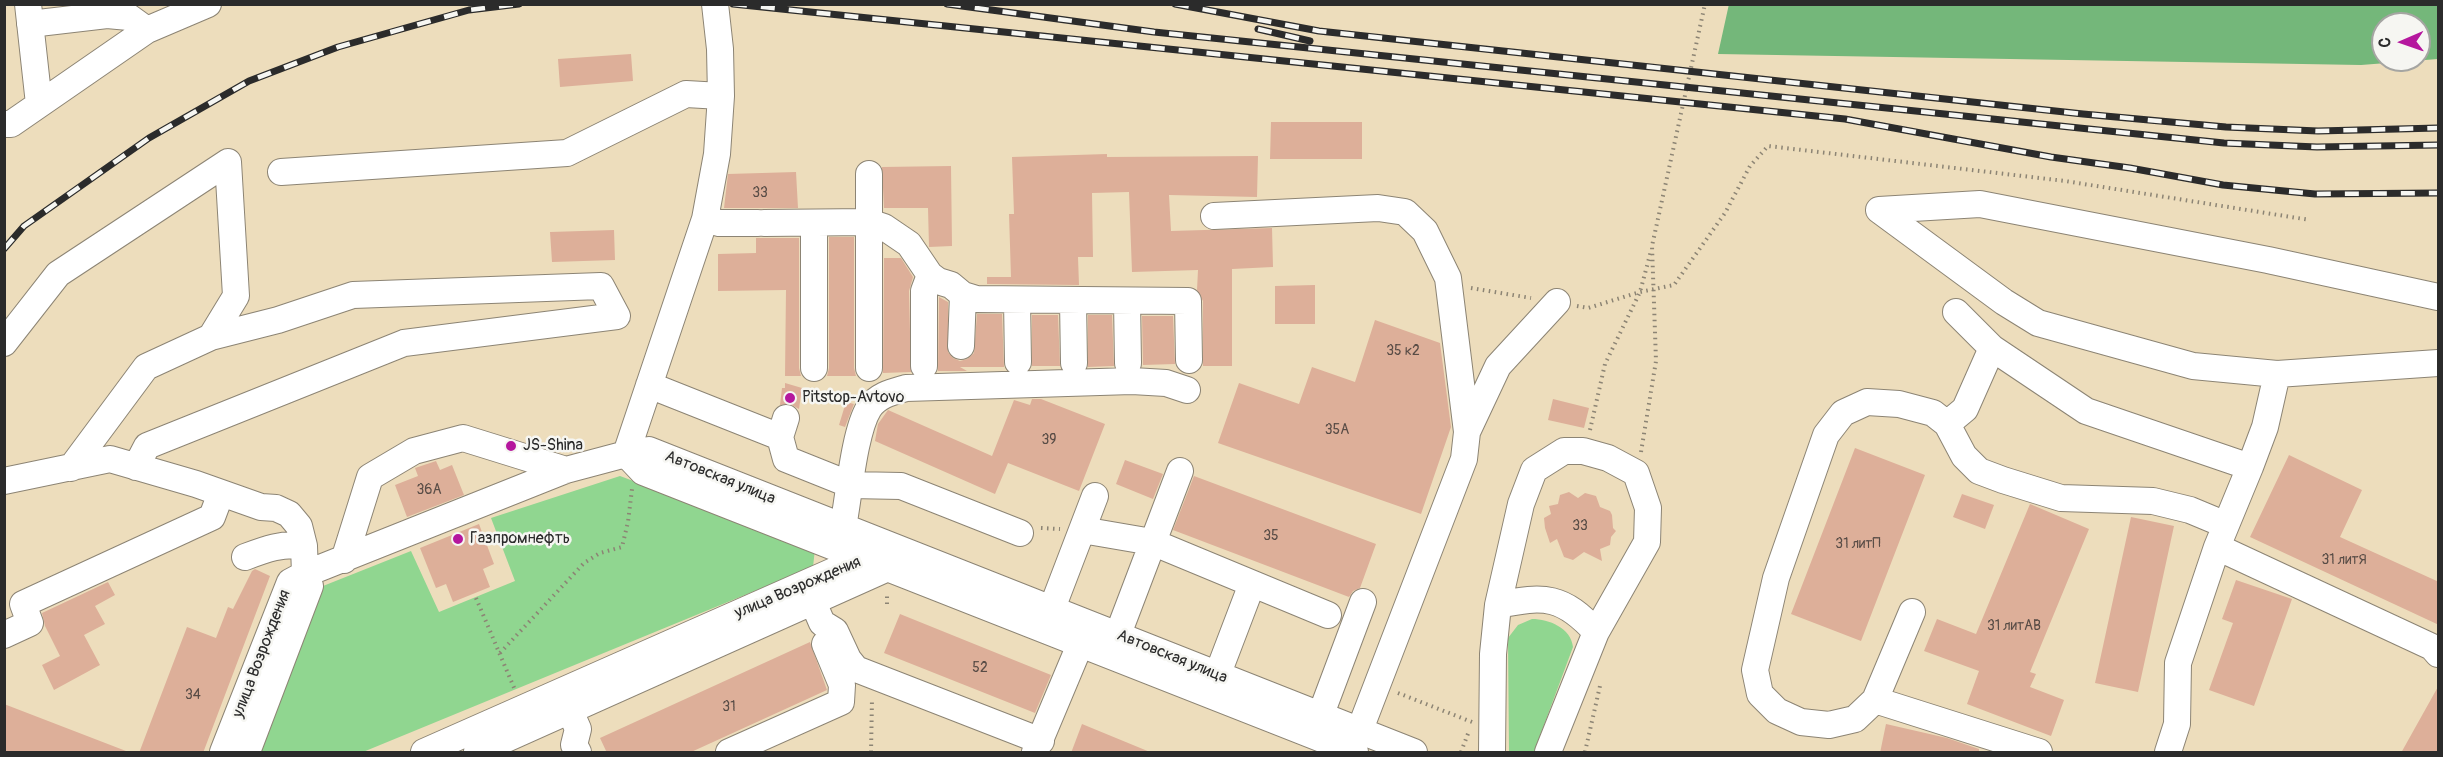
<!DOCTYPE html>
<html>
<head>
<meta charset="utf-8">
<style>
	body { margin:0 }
	#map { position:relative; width:2443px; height:757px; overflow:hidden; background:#edddbc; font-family:Pangolin,sans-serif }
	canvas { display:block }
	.frame { position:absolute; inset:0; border:6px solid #2b2b2b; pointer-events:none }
	.north { position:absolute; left:2371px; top:12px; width:60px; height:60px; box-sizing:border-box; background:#f6f6f2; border:2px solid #a5a5a2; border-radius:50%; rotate:268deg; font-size:16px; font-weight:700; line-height:24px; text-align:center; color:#2b2b2b }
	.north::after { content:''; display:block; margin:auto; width:21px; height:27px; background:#b5179e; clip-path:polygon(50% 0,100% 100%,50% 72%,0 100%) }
</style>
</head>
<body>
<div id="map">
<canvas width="2443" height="757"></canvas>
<div class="frame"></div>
<div class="north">С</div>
</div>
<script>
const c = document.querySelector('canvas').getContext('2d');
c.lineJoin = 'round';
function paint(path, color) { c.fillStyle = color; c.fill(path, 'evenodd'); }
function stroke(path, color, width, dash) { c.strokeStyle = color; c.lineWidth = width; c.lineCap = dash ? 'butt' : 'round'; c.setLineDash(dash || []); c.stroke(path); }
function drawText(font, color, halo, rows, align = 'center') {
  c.font = font + ' Pangolin,sans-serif'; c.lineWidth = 5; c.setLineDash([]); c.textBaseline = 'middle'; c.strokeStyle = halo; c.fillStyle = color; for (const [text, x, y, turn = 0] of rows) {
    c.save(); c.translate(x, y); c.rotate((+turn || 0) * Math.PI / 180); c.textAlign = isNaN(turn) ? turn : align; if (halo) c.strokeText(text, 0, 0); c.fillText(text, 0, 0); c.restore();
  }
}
paint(new Path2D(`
	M620 476 815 549 813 567 363 752H257L318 588 411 551 439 612 515 581 491 518Z
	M1532 619C1549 619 1571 628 1573 647L1534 752H1509L1508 638 1518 625Z`), '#90d690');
paint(new Path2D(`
	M1729 4 2438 5V59L2361 65 1718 54ZM2383 24H2419V60H2383Z`), '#74b77a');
paint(new Path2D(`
	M631 54 633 81 560 87 558 59Z
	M1271 122H1362V159H1270Z
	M1107 154V157L1258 156 1257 197 1169 195 1171 231 1272 228 1273 267 1232 269V366H1203V301L1197 290 1198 270 1132 272 1129 192 1092 193 1093 257H1078L1079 285 987 284V277H1011L1009 214H1014L1012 157Z
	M951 166 952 246 929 247 928 208H884L882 167Z
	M796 172 798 208H724L728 174Z
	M614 230 615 260 552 262 550 232Z
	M829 237H854V368L856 376H827L829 368Z
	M756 238H799V368L801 376H785L786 290 718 291V254L756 253Z
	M884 258H901L913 277 909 291 911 372 883 373Z
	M1315 285V324H1275V286Z
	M939 297 948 302V352L953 358 960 361 967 359 974 353 977 314H1002L1004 367H960L967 371H938Z
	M1032 315H1058L1060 366H1032Z
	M1088 315H1112L1114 366 1088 367Z
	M1142 316H1173L1175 364 1143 365Z
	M1375 320 1440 343 1451 427 1421 514 1218 443 1239 383 1299 404 1312 367 1355 382Z
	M785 383 802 388 799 409 790 404 780 405 782 388H785Z
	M1032 399H1041L1105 424 1079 491 1008 463 995 494 875 441 878 424 888 410 992 456 1014 400 1030 405Z
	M1553 399 1589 408 1584 428 1548 420Z
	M846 402 854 404 845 427 839 425Z
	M1855 448 1925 475 1861 641 1791 614Z
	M2289 455 2362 490 2340 537 2439 582V625L2250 537Z
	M1125 460 1163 474 1153 499 1116 484Z
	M436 461 440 470 452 465 464 495 407 517 395 485 418 476 415 468Z
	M1194 476 1376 544 1360 588 1353 591 1349 597 1173 530Z
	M1569 492 1578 498 1585 493 1596 496 1600 507 1610 511 1612 515 1613 528 1616 531 1611 537 1610 545 1600 549 1602 561 1584 552 1573 560 1564 557 1557 539 1550 543 1545 528 1544 518 1551 514 1549 506 1558 504 1560 495Z
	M1962 494 1994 505 1985 529 1953 517Z
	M2030 504 2089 529 2030 672 2036 674 2030 687 2064 700 2051 736 1967 704 1979 671 1924 651 1937 619 1976 634Z
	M2131 517 2174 526 2138 692 2095 683Z
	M479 524 494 564 483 569 490 587 453 602 446 584 436 588 420 548Z
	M255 569 270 576 203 753H139L187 627 216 638 228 607 233 609 252 571Z
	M2236 580 2292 599 2254 706 2209 690 2233 623 2222 619Z
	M108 582 115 595 95 606 105 624 84 635 100 665 54 690 42 665 60 656 45 626 42 613Z
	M900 614 1051 675 1035 713 884 653Z
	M810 642 827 690 689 753H607L600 738Z
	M2439 685V753H2401Z
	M4 704 126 751V753H4Z
	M1082 724 1150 752V753H1071Z
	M1886 724 1947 738 1979 749V753H1880Z`), '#ddaf99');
const minor = new Path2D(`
	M28 4 39 104
	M30 24 107 15 129 17 147 30
	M4 124H11L147 30 208 4
	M281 172 567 153 686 94 721 96
	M869 174V368
	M1879 210 1980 204 2268 260 2438 297
	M1879 210 2004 302 2038 323 2193 366 2277 374
	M1214 216 1378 208 1405 212 1425 231 1448 278 1467 432 1464 459 1354 745
	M705 219 719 223H758
	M764 223 869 222 884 227 909 244 930 275 938 281 951 285 963 295 976 299 1188 301 1189 360
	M1017 300 1018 362
	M1073 301 1074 363
	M1127 301 1128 363
	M1956 312 1992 348 2086 411 2250 467 2217 547 2178 663 2177 724 2168 752
	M4 343 58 274 228 162 236 296 211 337 146 367 71 468
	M961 346 963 295
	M924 366V291L930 275
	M814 368V223
	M649 385 780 437
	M786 418 780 437 786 459 851 485 901 486 1020 533
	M1947 424 1965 409 1992 348
	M1467 432 1498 366 1557 302
	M626 454 643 472 1355 752
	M626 454 705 219 717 154 721 96 720 49 715 4
	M136 467 147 446 404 343 617 316 601 286 353 295 278 320 211 337
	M2250 467 2265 427 2277 374 2438 363
	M4 481 110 459 196 484 261 507 276 508 289 514 299 526 304 546 305 574 310 586 247 752
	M843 527C849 496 854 432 869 408 878 395 892 392 906 388L1132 381 1166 383 1187 390
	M1082 530 1152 542 1328 615
	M2217 547 2432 647 2438 654
	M245 557C266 549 282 543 304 546
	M344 560 370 477 414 451 463 438 566 470
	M813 602 822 623 835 631 848 659 856 669 1041 741
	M1498 605C1545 595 1563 596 1596 632
	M1046 624 1095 496
	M4 635 30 623 23 604 212 517 221 493
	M1112 650 1180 471
	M1212 689 1252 584
	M564 697 578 729 574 745 578 752
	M1875 700 1912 612
	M1315 730 1363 602
	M223 752 290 582 305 574 566 470 626 454 649 450 1414 752
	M424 752 863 558 872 557
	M477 752 888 568 894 562
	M729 752 841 702 842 685 825 644
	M1035 752 1087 628
	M1492 752 1493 654 1498 605 1521 504 1534 470 1564 451H1583L1608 458 1636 473 1648 508 1647 542 1596 632 1548 752
	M2039 752 1875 700 1855 719 1829 725 1801 722 1777 711 1760 694 1755 670 1776 578 1826 435 1843 413 1867 402 1899 404 1933 413 1947 424 1964 456 1979 471 2003 480 2061 498 2153 501 2190 510 2226 525`);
stroke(minor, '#8c8474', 28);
stroke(new Path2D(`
	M1471 288 1531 298
	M1577 306 1588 308 1640 292 1674 285 1725 213 1750 166 1768 146 2065 181 2310 220
	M1590 430 1605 364 1640 292 1651 251
	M1641 452 1656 361 1652 246 1705 4
	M1041 528 1060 529
	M476 598 515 690
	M887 604V593
	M500 653 584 563 600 553 622 547 628 522 632 489
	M1398 693 1472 722
	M871 752 872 699
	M1461 752 1469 731
	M1585 752 1600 686`), '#8c8474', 4, [1.5, 4.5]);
stroke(minor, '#fff', 26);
const rail = new Path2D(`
	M733 4 1845 119 2051 157 2130 168 2223 185 2315 194 2438 193
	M947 4 1154 32 2224 143 2317 147 2438 145
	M1175 4 1319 31 2083 114 2226 127 2318 131 2438 128
	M1258 29 1310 41
	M4 249 24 226 149 138 249 81 338 47 469 10 519 4`);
stroke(rail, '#2b2b2b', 7);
stroke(rail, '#f6f6f2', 4.5, [14]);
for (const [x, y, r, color] of [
	[790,398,6,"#b5179e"],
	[511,446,6,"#b5179e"],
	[458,539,6,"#b5179e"]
]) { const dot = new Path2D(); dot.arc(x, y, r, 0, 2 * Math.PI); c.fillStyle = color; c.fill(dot); stroke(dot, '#f6f6f2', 2); }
drawText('14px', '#584c46', null, [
	["33",760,193],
	["35 к2",1403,351],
	["35А",1337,430],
	["39",1049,440],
	["36А",429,490],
	["33",1580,526],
	["35",1271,536],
	["31 литП",1858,544],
	["31 литЯ",2344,560],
	["31 литАВ",2014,626],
	["52",980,668],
	["34",193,695],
	["31",729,707]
]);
drawText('16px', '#2b2b2b', '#f6f6f2', [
	["Pitstop-Avtovo",802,398],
	["JS-Shina",523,446],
	["Газпромнефть",470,539]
], 'left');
drawText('16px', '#2b2b2b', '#f6f6f2', [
	["Автовская улица",720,478,22],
	["улица Возрождения",798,588,-23],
	["улица Возрождения",262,654,-69],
	["Автовская улица",1172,657,22]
]);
</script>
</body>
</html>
